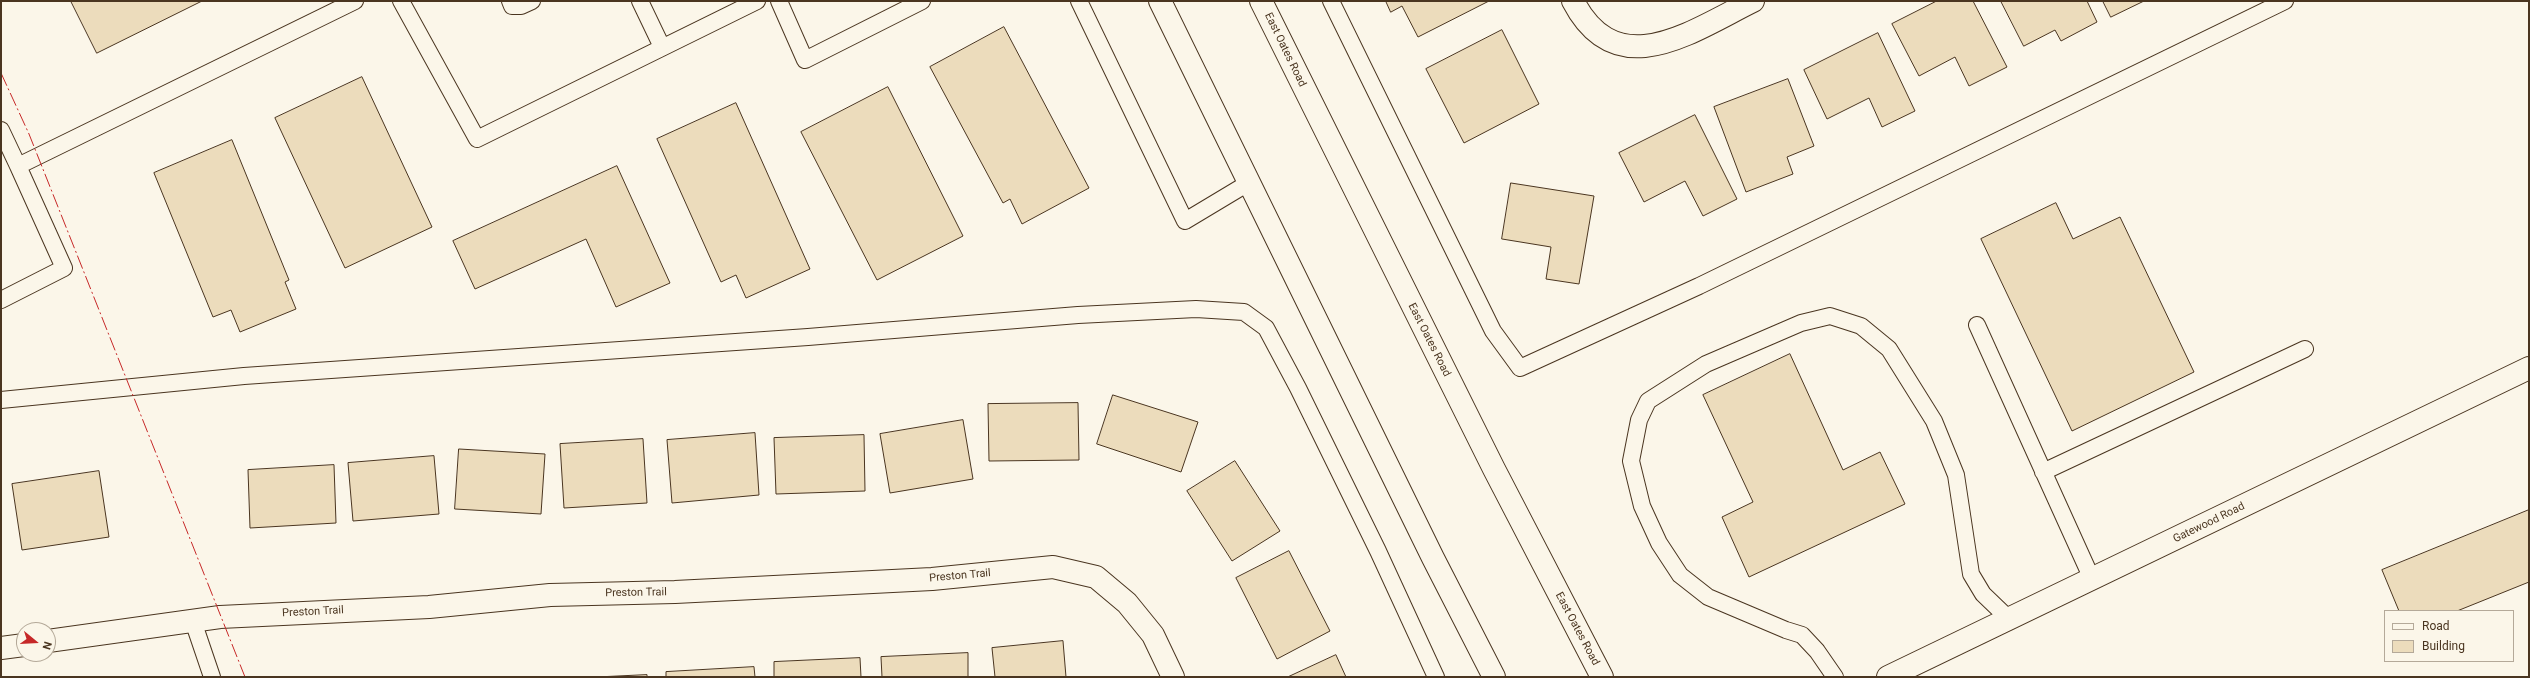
<!DOCTYPE html>
<html>
<head>
<meta charset="utf-8">
<style>
	body { margin:0 }
	#map { position:relative; width:2530px; height:678px; overflow:hidden; background:#fbf6e9; font-family:Roboto,sans-serif }
	canvas { display:block }
	.frame { position:absolute; inset:0; border:2px solid #4a3520; pointer-events:none }
	.legend { position:absolute; left:2384px; top:610px; width:130px; height:52px; box-sizing:border-box; background:#fbf6e9; border:1px solid #b4a999; margin:0; padding:5px 7px; list-style:none; font-size:12px; color:#4a3520 }
	.legend li { display:flex; align-items:center; gap:8px; height:20px }
	.legend b { width:20px; border:1px solid #b4a999 }
	.north { position:absolute; left:16px; top:622px; width:40px; height:40px; box-sizing:border-box; background:#fbf6e9; border:1px solid #b4a999; border-radius:50%; rotate:108deg; font-size:11px; font-weight:700; line-height:16px; text-align:center; color:#4a3520 }
	.north::after { content:''; display:block; margin:auto; width:14px; height:18px; background:#c62828; clip-path:polygon(50% 0,100% 100%,50% 72%,0 100%) }
</style>
</head>
<body>
<div id="map">
<canvas width="2530" height="678"></canvas>
<div class="frame"></div>
<ul class="legend">
<li><b style="height:5px;background:#fbf6e9"></b>Road</li>
<li><b style="height:11px;background:#ecdcbc"></b>Building</li>
</ul>
<div class="north">N</div>
</div>
<script>
const c = document.querySelector('canvas').getContext('2d');
c.lineJoin = 'round';
function paint(path, color) { c.fillStyle = color; c.fill(path, 'evenodd'); }
function stroke(path, color, width, dash) { c.strokeStyle = color; c.lineWidth = width; c.lineCap = dash ? 'butt' : 'round'; c.setLineDash(dash || []); c.stroke(path); }
function drawText(font, color, halo, rows, align = 'center') {
  c.font = font + ' Roboto,sans-serif'; c.lineWidth = 3; c.setLineDash([]); c.textBaseline = 'middle'; c.strokeStyle = halo; c.fillStyle = color; for (const [text, x, y, turn = 0] of rows) {
    c.save(); c.translate(x, y); c.rotate((+turn || 0) * Math.PI / 180); c.textAlign = isNaN(turn) ? turn : align; if (halo) c.strokeText(text, 0, 0); c.fillText(text, 0, 0); c.restore();
  }
}
const building = new Path2D(`
	M71 1H202L97 53Z
	M1386 1H1489L1418 37 1402 6 1391 12Z
	M1937 1H1973L2007 67 1969 86 1955 57 1919 76 1892 24Z
	M2001 1H2087L2097 22 2061 41 2055 30 2024 46Z
	M2103 1H2144L2111 17Z
	M1004 27 1089 188 1022 224 1010 199 1003 203 930 67Z
	M1502 30 1539 104 1464 143 1426 69Z
	M1878 33 1915 111 1882 127 1869 98 1827 119 1804 70Z
	M362 77 432 227 345 268 275 118Z
	M1788 79 1814 146 1787 157 1793 174 1746 192 1714 107Z
	M888 87 963 236 877 280 801 132Z
	M736 103 810 269 746 298 736 275 721 282 657 139Z
	M1695 115 1737 199 1703 216 1685 181 1644 202 1619 153Z
	M232 140 289 280 285 282 296 309 240 332 231 310 213 317 154 173Z
	M617 166 670 283 616 307 586 239 475 289 453 241Z
	M1511 183 1594 196 1579 284 1546 279 1551 247 1502 239Z
	M2056 203 2073 239 2120 217 2194 372 2072 431 1981 239Z
	M1790 354 1843 470 1880 452 1905 504 1749 577 1722 517 1753 502 1703 395Z
	M1113 395 1198 422 1181 472 1097 444Z
	M1078 403 1079 460 989 461 988 404Z
	M963 420 973 479 890 493 880 434Z
	M755 433 759 495 672 503 667 440Z
	M864 435 865 491 776 494 774 438Z
	M643 439 647 503 564 508 560 444Z
	M459 449 545 454 541 514 455 509Z
	M434 456 439 514 353 521 348 463Z
	M1235 461 1280 531 1232 561 1187 491Z
	M334 465 336 523 250 528 248 470Z
	M99 471 109 537 22 550 12 484Z
	M2529 510V582L2457 611H2399L2382 570Z
	M1289 551 1330 631 1277 659 1236 578Z
	M1063 641 1066 677H995L992 648Z
	M968 653V677H882L881 657Z
	M1336 655 1346 677H1288Z
	M860 658 861 677H774V662Z
	M754 667 755 677H666V672Z
	M647 675V677H597Z`);
paint(building, '#ecdcbc');
stroke(building, '#4a3520', 1);
const lane = new Path2D(`
	M401 1 477 139 757 1
	M510 1 512 6H521L532 1
	M640 1 662 47
	M779 1 805 60 922 1
	M1079 1 1185 221 1250 182
	M1331 1 1493 331 1520 368 1699 286 2285 1
	M1 130 18 166 355 1
	M1 300 64 268 18 166
	M1977 325 2092 579
	M1 400 244 376 808 337 1078 315 1196 309 1244 312 1266 328 1298 388 1378 551 1436 677
	M2043 472 2305 349
	M193 621 212 677
	M1835 677 1817 651 1802 635 1786 630 1708 597 1680 575 1659 543 1642 506 1631 461 1639 420 1648 401 1706 364 1801 323 1830 316 1861 326 1889 349 1934 421 1956 475 1971 574 1983 594 2009 619`);
const street = new Path2D(`
	M1573 1C1617 86 1692 31 1753 1
	M48 641 220 617 429 607 550 595 675 592 932 579 1053 567 1096 577 1127 603 1153 635 1173 677
	M1 648 24 645
	M1888 677 2529 368`);
const secondary = new Path2D(`
	M1160 1 1433 558 1494 677
	M1261 1 1494 469 1602 677`);
stroke(lane, '#4a3520', 18);
stroke(street, '#4a3520', 24);
stroke(secondary, '#4a3520', 24);
stroke(lane, '#fbf6e9', 16);
stroke(street, '#fbf6e9', 22);
stroke(secondary, '#fbf6e9', 22);
stroke(new Path2D(`
	M1 73 29 134 245 677`), '#c62828', 1, [14, 3, 2, 3]);
drawText('11px', '#4a3520', '#fbf6e9', [
	["East Oates Road",1285,50,64],
	["East Oates Road",1429,340,63],
	["Gatewood Road",2209,523,-26],
	["Preston Trail",960,576,-5],
	["Preston Trail",636,593,-1],
	["Preston Trail",313,612,-3],
	["East Oates Road",1577,629,62]
]);
</script>
</body>
</html>
